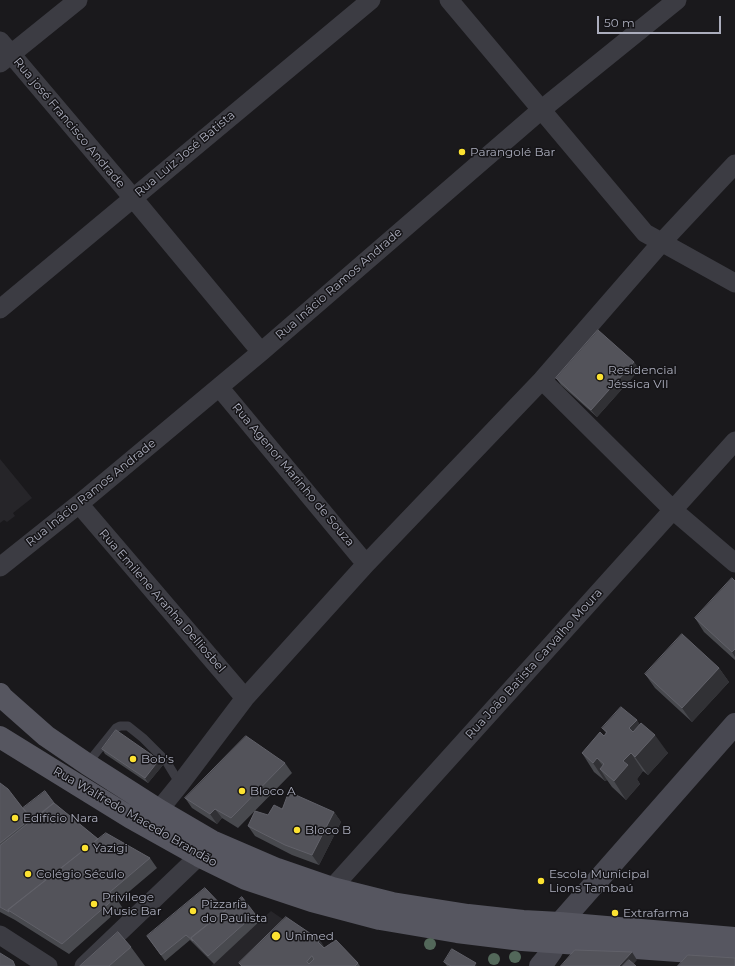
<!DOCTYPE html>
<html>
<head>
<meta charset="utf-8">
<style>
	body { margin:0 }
	#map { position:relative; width:735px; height:966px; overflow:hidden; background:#1a191c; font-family:Montserrat,sans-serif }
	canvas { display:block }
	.scale { position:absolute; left:597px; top:16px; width:124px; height:18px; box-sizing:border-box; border:2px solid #abadbc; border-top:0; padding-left:5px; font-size:12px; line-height:14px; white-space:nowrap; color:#abadbc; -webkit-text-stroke:3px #151417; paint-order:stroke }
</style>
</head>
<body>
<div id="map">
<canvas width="735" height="966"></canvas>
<div class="scale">50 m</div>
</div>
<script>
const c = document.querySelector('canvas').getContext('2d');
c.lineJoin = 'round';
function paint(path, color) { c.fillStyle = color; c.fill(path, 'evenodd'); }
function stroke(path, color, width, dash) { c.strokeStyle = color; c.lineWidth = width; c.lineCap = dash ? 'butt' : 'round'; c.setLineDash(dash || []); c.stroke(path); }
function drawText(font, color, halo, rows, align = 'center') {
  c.font = font + ' Montserrat,sans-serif'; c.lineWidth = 3; c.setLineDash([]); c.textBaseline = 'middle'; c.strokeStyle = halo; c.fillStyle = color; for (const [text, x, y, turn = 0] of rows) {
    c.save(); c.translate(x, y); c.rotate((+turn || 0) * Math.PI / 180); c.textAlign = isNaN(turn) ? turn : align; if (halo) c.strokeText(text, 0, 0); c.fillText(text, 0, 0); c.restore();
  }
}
paint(new Path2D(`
	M0 459 32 498 13 513 15 516 7 522 4 520 0 523Z
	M271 911 325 948 323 950 320 966H211Z`), '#262529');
stroke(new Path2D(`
	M87 764 116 728 120 726H128L143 738 166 761 180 784`), '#3c3c43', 9);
stroke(new Path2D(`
	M449 0 645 233 735 283
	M0 41 133 198 261 352
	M0 63 78 0
	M0 309 371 0
	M542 380 673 510 735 563
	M219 387 366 564
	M79 504 245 698
	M0 567 79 504 261 352 541 110 677 0
	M159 810 180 784 245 698 366 564 542 380 662 242 735 164
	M332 888 735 441
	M0 935 48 966
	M84 966 199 856`), '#3c3c43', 19);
stroke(new Path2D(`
	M540 966C554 951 557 943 560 923L735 724`), '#484851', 22);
stroke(new Path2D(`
	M0 694 3 698 46 736 87 764 159 810 212 841 277 869 332 888 392 903 468 915 523 921 560 923 735 938
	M0 737 131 818 199 856 246 879 312 901 380 919 457 932 522 940 735 955`), '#565660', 22);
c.fillStyle = '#53685a';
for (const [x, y] of [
	[430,944],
	[515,957],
	[494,959]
]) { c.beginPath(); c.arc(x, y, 6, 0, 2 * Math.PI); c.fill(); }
paint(new Path2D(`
	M634 362 639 370 597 417 561 385 556 378Z
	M735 581V660L704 632 695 618Z
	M719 668 729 682 692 722 655 688 645 674Z
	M637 720 639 724 668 753 648 775 643 771 637 779 640 784 626 800 612 787 607 780 605 781 594 772 582 753 604 736 606 733 602 728Z
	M102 749 163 765 148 783 105 754Z
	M285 763 292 773 238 828 222 818 217 824 192 808 185 798Z
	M0 783 23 808 54 803 98 839 150 858 157 868 118 901 122 907 69 954 15 920 0 912Z
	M282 809 334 812 341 822 319 865 292 855 255 836 248 826Z
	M226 910 255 914 260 921 214 964 190 940 165 961 147 936Z
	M131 947 145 966H80Z
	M325 948 358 963 360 966H241L239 963Z
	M444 962 478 966H447Z`), '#48494e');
paint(new Path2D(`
	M634 362 639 370 597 417 591 410Z
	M735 649V657L732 652Z
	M719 668 729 682 692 722 682 708Z
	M637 720 649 739 642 747 629 728Z
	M655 735 668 753 648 775 635 757Z
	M631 753 643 771 637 779 640 784 626 800 614 781 623 761Z
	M597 758 610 776 600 769 607 780 605 781 593 763Z
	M159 760 163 765 148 783 145 778Z
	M215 809 222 818 217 824 210 814Z
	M334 812 341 822 319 865 312 855Z
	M320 940 325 948 323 950 318 942Z
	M632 952 637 960 632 966H619Z`), '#313135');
const building = new Path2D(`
	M598 330 634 362 591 410 556 378Z
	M732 578 735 581V649L732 652 695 618Z
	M682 634 719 668 682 708 645 674Z
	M621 707 637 720 629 728 633 732 641 723 655 735 635 757 631 753 623 761 628 765 614 781 600 769 604 764 597 758 593 763 582 753 600 732 604 736 607 732 602 728Z
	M116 730 159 760 145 778 102 749Z
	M246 736 285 763 231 818 215 809 210 814 185 798Z
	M0 783 8 789 28 815 21 820 24 824 0 843Z
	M45 791 54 803 33 820 23 808Z
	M289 792 334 812 312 855 285 845 248 826 255 811 268 815 274 805 282 809Z
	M54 803 98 839 8 910 9 912 0 907V846Z
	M106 833 150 858 110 892 115 898 62 944 8 910Z
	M205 888 226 910 191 938 193 941 186 935 161 955 147 936Z
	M242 897 255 914 208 956 191 938Z
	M286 917 320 940 318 942 324 948 336 940 358 963 355 966H242L239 963ZM312 956 314 959 309 964 307 962Z
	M118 932 131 947 109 966H80Z
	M452 949 476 963 474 966H451L444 962Z
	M575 950 632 952 619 966H561Z
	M0 953 13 961 15 966H0Z
	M688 955 735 958V965L734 966H678Z
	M629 960 636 966H623Z`);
paint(building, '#53535a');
stroke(building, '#616169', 1);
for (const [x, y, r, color] of [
	[462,152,4,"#fce231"],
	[600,377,4,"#fce231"],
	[133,759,4,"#fce231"],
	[242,791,4,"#fce231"],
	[15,818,4,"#fce231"],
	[297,830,4,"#fce231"],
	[85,848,4,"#fce231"],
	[28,874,4,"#fce231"],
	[541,881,4,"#fce231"],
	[94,904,4,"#fce231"],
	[193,911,4,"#fce231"],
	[615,913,4,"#fce231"],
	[276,936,5,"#fce231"]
]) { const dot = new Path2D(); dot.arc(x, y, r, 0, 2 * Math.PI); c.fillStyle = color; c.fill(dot); stroke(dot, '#151417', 1.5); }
drawText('12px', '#abadbc', '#151417', [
	["Rua josé Francisco Andrade",69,123,50],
	["Rua Luiz José Batista",185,154,-40],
	["Rua Inácio Ramos Andrade",339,284,-41],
	["Rua Agenor Marinho de Souza",293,475,50],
	["Rua Inácio Ramos Andrade",91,493,-39],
	["Rua Emilene Aranha Delliosbel",162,601,49],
	["Rua João Batista Carvalho Moura",534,664,-48],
	["Rua Walfredo Macedo Brandão",135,817,30]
]);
drawText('12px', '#abadbc', '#151417', [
	["Parangolé Bar",470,152],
	["Residencial",608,370],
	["Jéssica VII",608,384],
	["Bob's",141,759],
	["Bloco A",250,791],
	["Edifício Nara",23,818],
	["Bloco B",305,830],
	["Yazigi",93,848],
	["Colégio Século",36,874],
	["Escola Municipal",549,874],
	["Lions Tambaú",549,888],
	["Privilege",102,897],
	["Music Bar",102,911],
	["Pizzaria",201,904],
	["do Paulista",201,918],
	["Extrafarma",623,913],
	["Unimed",285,936]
], 'left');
</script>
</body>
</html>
